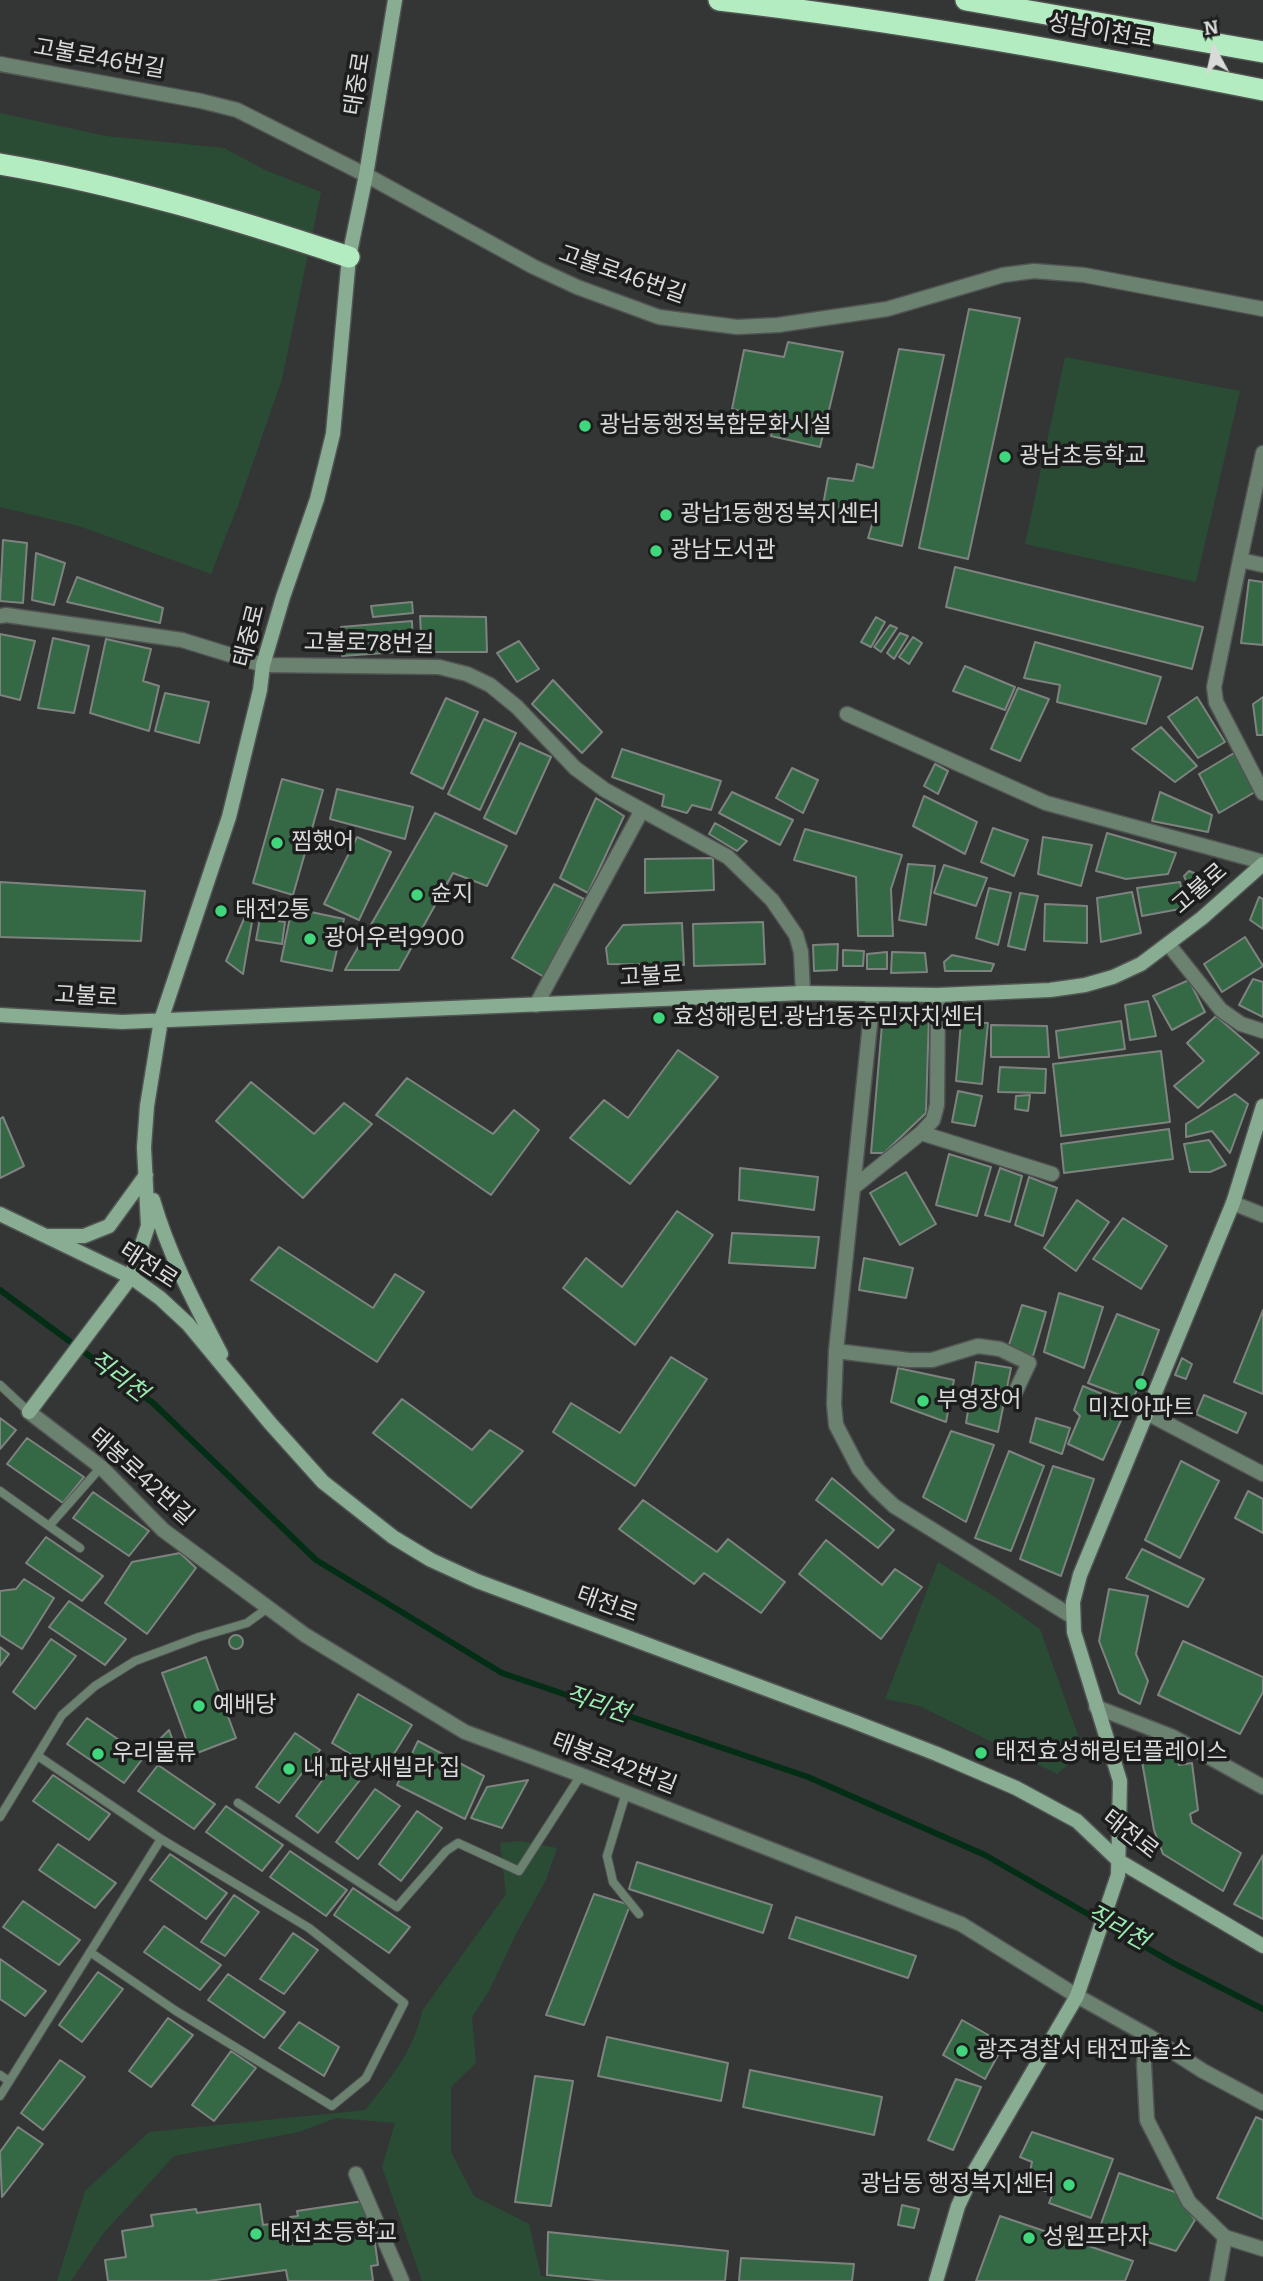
<!DOCTYPE html>
<html>
<head>
<meta charset="utf-8">
<style>
	body { margin:0 }
	#map { position:relative; width:1263px; height:2281px; overflow:hidden; background:#333634; font-family:Bitter,serif }
	canvas { display:block }
	.north { position:absolute; left:1179px; top:14px; width:70px; height:70px; -webkit-text-stroke:5px #1c1d1c; paint-order:stroke; rotate:352deg; font-size:19px; font-weight:700; line-height:28px; text-align:center; color:#d9dbda }
	.north::after { content:''; display:block; margin:auto; width:24px; height:32px; background:#d9dbda; clip-path:polygon(50% 0,100% 100%,50% 72%,0 100%) }
</style>
</head>
<body>
<div id="map">
<canvas width="1263" height="2281"></canvas>
<div class="north">N</div>
</div>
<script>
const c = document.querySelector('canvas').getContext('2d');
c.lineJoin = 'round';
function paint(path, color) { c.fillStyle = color; c.fill(path, 'evenodd'); }
function stroke(path, color, width, dash) { c.strokeStyle = color; c.lineWidth = width; c.lineCap = dash ? 'butt' : 'round'; c.setLineDash(dash || []); c.stroke(path); }
function drawText(font, color, halo, rows, align = 'center') {
  c.font = font + ' Bitter,"Noto Sans KR",serif'; c.lineWidth = 7; c.setLineDash([]); c.textBaseline = 'middle'; c.strokeStyle = halo; c.fillStyle = color; for (const [text, x, y, turn = 0] of rows) {
    c.save(); c.translate(x, y); c.rotate((+turn || 0) * Math.PI / 180); c.textAlign = isNaN(turn) ? turn : align; if (halo) c.strokeText(text, 0, 0); c.fillText(text, 0, 0); c.restore();
  }
}
paint(new Path2D(`
	M0 113 106 136 224 148 265 170 321 192 282 379 240 500 211 574 79 526 0 507Z
	M1065 357 1240 391 1196 582 1025 544Z
	M938 1562 995 1597 1040 1629 1084 1752 1057 1774 919 1706 885 1699Z
	M521 1841 557 1848 546 1880 516 1934 489 1991 472 2017 476 2063 451 2087V2152L474 2196 529 2224 541 2276 584 2281H422L382 2167 395 2123 336 2118 299 2132 174 2156 102 2235 71 2281H57L85 2191 149 2132 365 2110C390 2079 414 2051 422 2011L506 1894 500 1843Z`), '#2a4c34');
stroke(new Path2D(`
	M0 1290 153 1403 316 1560 502 1673 808 1777 985 1855 1173 1963 1263 2009`), '#032e15', 6);
const building = new Path2D(`
	M969 309 1020 318 968 559 919 548Z
	M788 342 843 352 820 447 771 436 775 420 732 409 744 350 784 357Z
	M899 349 944 355 902 546 868 538 874 518 822 511 828 478 853 481 857 464 873 468Z
	M3 540 27 543 23 603 0 601Z
	M36 553 65 563 54 605 32 600Z
	M955 567 1203 627 1192 669 946 607Z
	M77 577 163 608 160 623 67 602Z
	M1249 580 1263 582V645L1241 643Z
	M412 602 413 613 373 617 371 606Z
	M420 616 486 617 487 652H422Z
	M876 617 885 622 871 647 861 642Z
	M412 621 413 651 342 656 341 627Z
	M890 625 897 628 881 652 874 647Z
	M900 633 908 636 894 659 887 653Z
	M0 634 35 641 20 700 0 695Z
	M913 637 922 643 909 664 899 657Z
	M53 638 89 646 74 713 38 708Z
	M106 639 151 649 143 681 159 686 149 731 90 713Z
	M519 641 539 669 517 682 497 653Z
	M1035 642 1161 677 1146 724 1057 702 1060 685 1024 678Z
	M965 666 1015 687 1005 710 953 691Z
	M553 680 602 732 582 753 532 704Z
	M1018 688 1049 699 1020 761 991 749Z
	M165 693 209 702 199 743 155 731Z
	M1197 697 1225 742 1198 758 1168 717Z
	M1263 697V735H1257L1253 704Z
	M446 698 478 712 443 789 411 773Z
	M484 719 516 733 480 810 448 794Z
	M1161 727 1197 766 1175 782 1132 749Z
	M520 743 551 757 516 834 484 818Z
	M622 749 721 781 711 810 692 805 687 813 662 806 664 795 612 777Z
	M1234 753 1255 792 1219 813 1199 774Z
	M935 764 948 771 938 794 924 786Z
	M792 768 818 780 803 813 776 798Z
	M282 779 323 790 293 895 253 883Z
	M337 789 413 807 405 839 330 819Z
	M732 792 793 820 780 845 719 813Z
	M1160 792 1212 815 1208 832 1152 821Z
	M924 796 977 822 965 854 913 826Z
	M596 798 624 816 588 893 560 878Z
	M435 813 507 846 487 886 453 873 399 970H345Z
	M715 823 747 841 737 851 709 834Z
	M993 828 1028 840 1014 876 981 862Z
	M805 829 902 855 891 889 893 936H858L856 877 794 860Z
	M1107 833 1176 853 1168 874 1126 879 1096 871Z
	M357 837 391 852 359 920 324 904Z
	M1043 837 1092 845 1081 886 1038 874Z
	M713 858 714 890 645 893V859Z
	M908 864 935 866 926 925 899 920Z
	M944 865 987 878 976 906 934 893Z
	M1189 871 1214 881 1193 896 1184 876Z
	M0 882 145 891 141 941 0 937Z
	M1180 882 1185 908 1142 916 1137 888Z
	M554 884 584 899 544 977 512 958Z
	M989 888 1011 893 998 945 976 938Z
	M1132 892 1141 933 1101 942 1097 898Z
	M1020 893 1038 896 1025 950 1008 946Z
	M1259 897 1263 899V929L1250 920Z
	M260 898 290 903 287 918 257 913Z
	M1045 904 1087 906V943L1044 941Z
	M292 908 344 919 332 971 281 961Z
	M246 914 253 916 243 974 226 961Z
	M260 918 285 922 282 944 256 940Z
	M763 922 765 964 694 966 693 924Z
	M682 923 684 965 608 964 606 948 623 925Z
	M1245 937 1263 966 1222 992 1204 964Z
	M838 944 837 970 814 971 813 945Z
	M843 950 864 951 863 966H843Z
	M887 952V969H867V954Z
	M892 952 925 953 927 972 891 973Z
	M952 955 994 964 991 971H945L944 962Z
	M1253 979 1263 982V1017L1239 1005Z
	M1189 980 1205 1012 1172 1030 1153 996Z
	M1148 1001 1156 1036 1130 1040 1125 1005Z
	M883 1013 929 1014 926 1113 884 1153H871Z
	M1216 1016 1259 1053 1198 1108 1174 1086 1204 1061 1187 1043Z
	M1121 1021 1125 1049 1059 1058 1056 1031Z
	M961 1022 988 1023 982 1084 956 1081Z
	M991 1025 1047 1026 1049 1057H991Z
	M678 1050 718 1077 630 1184 570 1138 604 1100 628 1118Z
	M1161 1051 1170 1122 1061 1136 1053 1064Z
	M1000 1067 1046 1069 1045 1093 998 1092Z
	M407 1078 493 1134 514 1110 539 1130 491 1195 376 1115Z
	M251 1082 314 1134 344 1103 372 1124 303 1198 216 1121Z
	M958 1091 982 1096 975 1126 952 1122Z
	M1235 1094 1248 1104 1230 1153 1212 1131 1186 1137V1124Z
	M1030 1095 1028 1111 1015 1109 1016 1096Z
	M3 1117 24 1166 0 1178V1119Z
	M1169 1129 1173 1159 1064 1173 1061 1144Z
	M1209 1140 1226 1165 1210 1172H1190L1184 1144Z
	M949 1154 991 1167 977 1216 936 1205Z
	M740 1168 818 1177 814 1210 739 1200Z
	M1000 1168 1022 1176 1010 1222 985 1215Z
	M906 1172 936 1224 900 1245 870 1193Z
	M1029 1177 1057 1188 1043 1236 1015 1225Z
	M1077 1200 1109 1222 1076 1271 1044 1248Z
	M677 1211 713 1235 635 1345 563 1288 586 1258 622 1287Z
	M1123 1218 1167 1246 1141 1289 1093 1259Z
	M732 1233 819 1237 815 1268 729 1263Z
	M279 1247 373 1308 395 1274 424 1292 377 1362 251 1280Z
	M864 1258 913 1268 906 1298 859 1290Z
	M1059 1293 1103 1307 1084 1368 1044 1352Z
	M1022 1305 1046 1312 1033 1356 1008 1348Z
	M1263 1310V1394L1234 1382Z
	M1117 1314 1159 1330 1133 1400 1088 1383Z
	M671 1357 707 1379 635 1486 553 1432 571 1403 620 1433Z
	M1182 1358 1192 1364 1186 1379 1175 1375Z
	M976 1362 1011 1368 998 1432 966 1423Z
	M898 1368 954 1380 946 1422 891 1402Z
	M1083 1386 1128 1405 1103 1460 1068 1444 1080 1416 1074 1410Z
	M1204 1395 1246 1413 1237 1433 1196 1414Z
	M402 1399 472 1450 490 1430 523 1451 471 1508 373 1433Z
	M0 1418 16 1430 0 1449Z
	M1036 1418 1070 1428 1062 1454 1030 1442Z
	M951 1431 994 1445 966 1522 923 1497Z
	M27 1438 84 1477 63 1503 7 1464Z
	M1009 1451 1044 1466 1011 1551 975 1538Z
	M1181 1461 1219 1481 1180 1558 1145 1540Z
	M1053 1466 1094 1479 1061 1576 1020 1559Z
	M832 1478 894 1530 878 1548 816 1500Z
	M1248 1491 1263 1499V1533L1235 1518Z
	M93 1492 149 1531 129 1556 73 1518Z
	M643 1500 717 1552 728 1539 785 1582 761 1613 704 1573 694 1584 619 1529Z
	M46 1537 103 1576 82 1601 26 1563Z
	M826 1540 882 1585 895 1569 922 1587 881 1639 799 1574Z
	M1142 1549 1204 1579 1188 1607 1126 1578Z
	M180 1553 196 1568 147 1634 105 1603 132 1562Z
	M24 1579 54 1598 22 1649 0 1635V1591L16 1589Z
	M1109 1589 1148 1596 1136 1654 1148 1681 1140 1704 1119 1693 1099 1641Z
	M69 1601 126 1639 105 1665 49 1627Z
	M229 1642a7 7 0 1 1 14 0a7 7 0 1 1-14 0Z
	M51 1639 76 1656 35 1709 13 1692Z
	M1183 1641 1263 1677V1692L1240 1734 1158 1695Z
	M0 1647 9 1654 0 1666Z
	M206 1657 236 1738 192 1755 162 1673Z
	M358 1694 412 1725 382 1773 332 1743Z
	M87 1718 144 1757 124 1783 67 1744Z
	M169 1730 178 1755 167 1760 153 1747 160 1743 159 1740Z
	M295 1733 320 1750 279 1803 256 1787Z
	M418 1741 484 1776 465 1819 397 1785Z
	M1173 1745 1179 1765 1192 1763 1198 1810 1190 1814 1192 1823 1241 1853 1223 1891 1163 1854 1154 1830 1140 1750Z
	M335 1763 360 1780 318 1833 296 1816Z
	M158 1765 215 1804 194 1829 138 1791Z
	M53 1775 110 1814 89 1840 33 1801Z
	M528 1780 502 1828 471 1818 487 1787Z
	M375 1789 400 1806 358 1859 336 1842Z
	M226 1806 283 1845 262 1871 206 1832Z
	M417 1811 442 1828 401 1881 379 1864Z
	M58 1844 116 1883 95 1908 39 1870Z
	M290 1851 347 1890 326 1916 270 1877Z
	M170 1854 227 1893 206 1919 150 1880Z
	M1263 1855V1919L1234 1904Z
	M637 1862 772 1905 763 1933 629 1889Z
	M353 1888 410 1927 389 1953 334 1915Z
	M594 1894 630 1905 584 2025 546 2015Z
	M234 1895 259 1912 225 1956 201 1942Z
	M23 1901 80 1940 59 1965 3 1927Z
	M796 1917 916 1956 908 1978 789 1938Z
	M164 1926 221 1965 200 1990 144 1952Z
	M293 1933 318 1950 284 1994 260 1979Z
	M0 1959 46 1991 25 2016 0 1999Z
	M98 1972 123 1989 82 2042 59 2025Z
	M228 1974 285 2012 264 2038 208 2000Z
	M168 2018 193 2035 151 2087 129 2071Z
	M962 2020 1004 2044 985 2079 943 2055Z
	M299 2022 339 2047 324 2076 279 2048Z
	M607 2037 728 2063 721 2101 598 2076Z
	M231 2051 256 2068 214 2121 192 2105Z
	M60 2060 85 2077 43 2130 21 2113Z
	M750 2070 882 2097 874 2135 743 2107Z
	M535 2076 573 2081 551 2206 515 2202Z
	M956 2079 981 2087 953 2150 928 2140Z
	M1256 2117 1263 2120V2219L1217 2198Z
	M18 2127 43 2144 2 2197 0 2152Z
	M1032 2132 1113 2159 1091 2218 1049 2203 1053 2193 1038 2189 1042 2180 1029 2176 1032 2162 1020 2157Z
	M1119 2173 1175 2192 1195 2220 1176 2251 1100 2227Z
	M363 2201 371 2214 378 2265 371 2266 373 2281H288L286 2270 209 2281H108L105 2260 126 2257 122 2231 153 2226 151 2215 196 2209 197 2213 260 2204 263 2225 270 2224 271 2228 291 2225 290 2217 298 2216 297 2211Z
	M902 2205 919 2209 914 2228 898 2225Z
	M1000 2216 1133 2261 1125 2281H976Z
	M548 2232 728 2251 725 2281H606L547 2275Z
	M741 2258 854 2264 852 2281H739Z`);
paint(building, '#356945');
stroke(building, '#7f8380', 2);
const lane = new Path2D(`
	M0 1385 29 1412
	M0 1491 49 1526 101 1467
	M49 1526 80 1548
	M38 1756 161 1839 309 1928 404 2003 366 2078 332 2106 176 2011 90 1952
	M626 1793 607 1856 613 1882 639 1914
	M238 1803 397 1907 446 1851 458 1843 519 1871 581 1775
	M0 1817 62 1715 95 1686 135 1661 199 1637 247 1623 269 1607
	M0 2075 9 2081
	M0 2096 161 1839`);
const street = new Path2D(`
	M0 64 201 101 237 110 366 175 534 267 577 287 659 317 737 327 778 325 887 309 1003 275 1034 271 1084 275 1263 309
	M1263 453 1240 560 1263 565
	M1240 560 1214 687 1216 702 1263 793
	M0 616 6 615 182 640 263 665 439 667 467 674 490 685 517 707 575 768 605 790 728 857 772 900 796 935 801 952 803 993
	M847 714 1046 803 1263 862
	M1169 945 1221 1010 1241 1024 1263 1031
	M873 995 836 1351 834 1404 836 1425 859 1469 875 1488 894 1506 1073 1617
	M536 1005 641 812
	M921 1133 1052 1174
	M854 1187 921 1133 933 1120 937 1105 938 995
	M1233 1203 1263 1215
	M836 1351 909 1360H932L978 1346 1000 1349 1029 1363 1013 1397
	M29 1412 101 1467 163 1530 224 1575 305 1635 465 1732 581 1775 961 1924 1077 1996 1147 2035 1203 2071 1263 2103
	M1147 1413 1263 1474
	M1096 1707 1173 1737 1263 1787
	M1147 2035 1144 2064 1147 2120 1189 2202 1225 2237 1263 2249
	M356 2174 402 2281
	M1217 2281 1225 2237`);
const secondary = new Path2D(`
	M0 1015 122 1022 803 993 938 995 1050 990 1085 985 1113 977 1141 964 1202 918 1263 864
	M153 1200C169 1255 195 1304 221 1354
	M0 1214 131 1277 160 1298 188 1324 270 1423 323 1482 393 1537 431 1560 477 1581 855 1722 937 1754 1016 1788 1077 1821 1119 1861 1263 1946
	M49 1236H84L109 1226 146 1175
	M29 1412 131 1277 148 1226 144 1147 147 1106 161 1020 229 817 260 690 263 665 283 597 317 499 333 434 349 257 366 175 395 0
	M936 2281 958 2206 974 2172 1077 1996 1118 1875 1120 1781 1074 1632 1073 1602 1080 1575 1233 1203 1263 1106`);
const highway = new Path2D(`
	M719 0C902 21 1083 54 1263 90
	M966 0 1263 52
	M0 164C119 184 235 219 349 257`);
stroke(lane, '#515452', 10);
stroke(street, '#515452', 17);
stroke(secondary, '#515452', 17);
stroke(highway, '#515452', 24);
stroke(lane, '#6c8271', 8);
stroke(street, '#6c8271', 14);
stroke(secondary, '#89ad92', 14);
stroke(highway, '#b4ecc2', 21);
for (const [x, y, r, color] of [
	[585,426,7,"#40d77c"],
	[1005,457,7,"#40d77c"],
	[666,515,7,"#40d77c"],
	[656,551,7,"#40d77c"],
	[277,843,7,"#40d77c"],
	[417,895,7,"#40d77c"],
	[221,911,7,"#40d77c"],
	[310,939,7,"#40d77c"],
	[659,1018,7,"#40d77c"],
	[1141,1384,7,"#40d77c"],
	[923,1401,7,"#40d77c"],
	[199,1706,7,"#40d77c"],
	[981,1753,7,"#40d77c"],
	[98,1754,7,"#40d77c"],
	[289,1769,7,"#40d77c"],
	[962,2051,7,"#40d77c"],
	[1069,2185,7,"#40d77c"],
	[256,2234,7,"#40d77c"],
	[1029,2238,7,"#40d77c"]
]) { const dot = new Path2D(); dot.arc(x, y, r, 0, 2 * Math.PI); c.fillStyle = color; c.fill(dot); stroke(dot, '#1c1d1c', 2.5); }
drawText('23px', '#d9dbda', '#1c1d1c', [
	["성남이천로",1100,32,10],
	["고불로46번길",99,59,10],
	["태중로",358,84,-81],
	["고불로46번길",622,275,19],
	["태중로",250,636,-76],
	["고불로78번길",369,644,1],
	["고불로",1200,889,-41],
	["고불로",651,977,-3],
	["고불로",86,997,3],
	["태전로",148,1266,33],
	["태봉로42번길",141,1477,42],
	["태전로",607,1605,20],
	["태봉로42번길",614,1764,21],
	["태전로",1130,1835,38]
]);
drawText('23px', '#d9dbda', '#1c1d1c', [
	["광남동행정복합문화시설",599,426],
	["광남초등학교",1019,457],
	["광남1동행정복지센터",680,515],
	["광남도서관",670,551],
	["찜했어",291,843],
	["슌지",431,895],
	["태전2통",235,911],
	["광어우럭9900",324,939],
	["효성해링턴.광남1동주민자치센터",673,1018],
	["부영장어",937,1401],
	["미진아파트",1141,1409,"center"],
	["예배당",213,1706],
	["태전효성해링턴플레이스",995,1753],
	["우리물류",112,1754],
	["내 파랑새빌라 집",303,1769],
	["광주경찰서 태전파출소",976,2051],
	["광남동 행정복지센터",1055,2185,"right"],
	["태전초등학교",270,2234],
	["성원프라자",1043,2238]
], 'left');
drawText('italic 24px', '#9cebb2', '#1c1d1c', [
	["직리천",118,1377,37],
	["직리천",597,1705,19],
	["직리천",1117,1928,29]
]);
</script>
</body>
</html>
